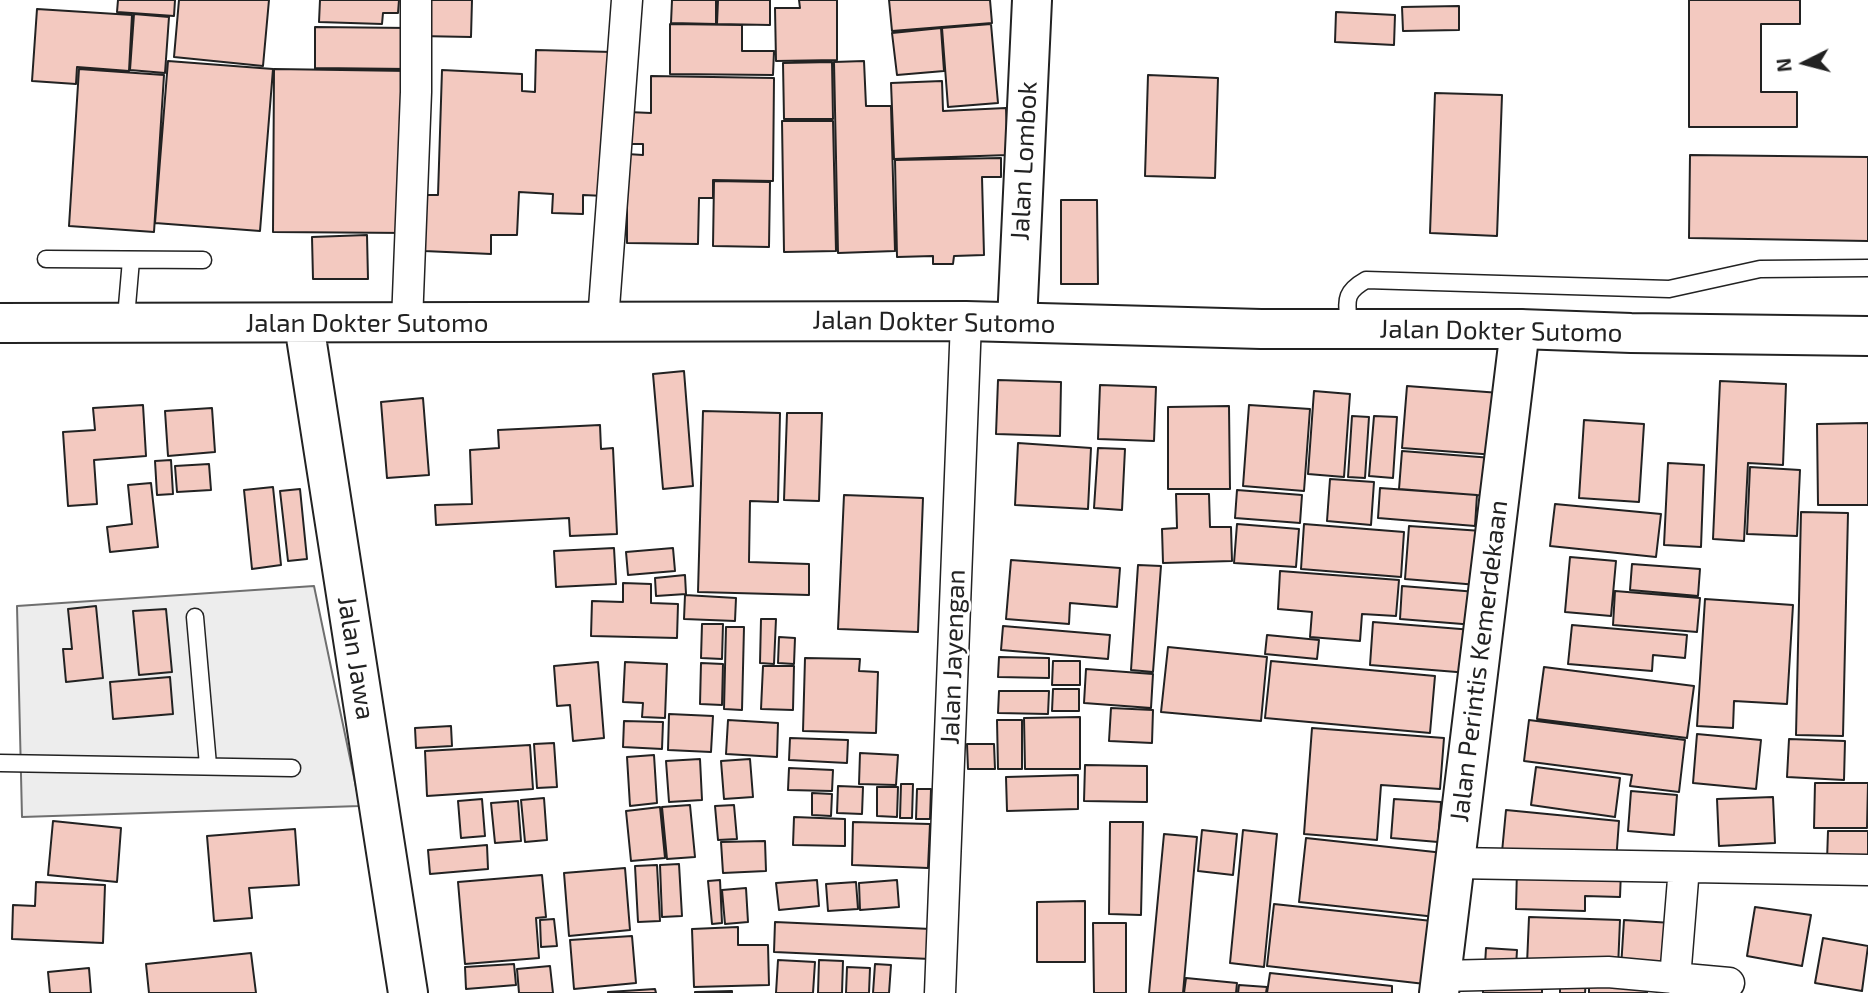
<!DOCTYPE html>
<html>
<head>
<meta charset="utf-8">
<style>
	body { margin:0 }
	#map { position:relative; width:1868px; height:993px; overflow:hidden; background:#fff; font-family:"Exo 2",sans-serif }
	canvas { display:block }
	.north { position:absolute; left:1770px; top:28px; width:70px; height:70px; -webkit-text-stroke:5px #fff; paint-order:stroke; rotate:264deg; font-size:19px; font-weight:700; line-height:28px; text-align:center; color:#222 }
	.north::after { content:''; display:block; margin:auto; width:24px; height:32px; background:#222; clip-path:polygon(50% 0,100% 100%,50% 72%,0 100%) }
</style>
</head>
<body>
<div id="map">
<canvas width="1868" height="993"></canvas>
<div class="north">N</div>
</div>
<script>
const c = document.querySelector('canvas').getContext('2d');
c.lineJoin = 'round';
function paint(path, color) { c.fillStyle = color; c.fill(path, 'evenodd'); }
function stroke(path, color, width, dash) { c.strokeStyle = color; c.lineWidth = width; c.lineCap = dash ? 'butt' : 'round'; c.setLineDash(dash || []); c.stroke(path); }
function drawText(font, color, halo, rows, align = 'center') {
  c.font = font + ' "Exo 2",sans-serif'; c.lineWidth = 5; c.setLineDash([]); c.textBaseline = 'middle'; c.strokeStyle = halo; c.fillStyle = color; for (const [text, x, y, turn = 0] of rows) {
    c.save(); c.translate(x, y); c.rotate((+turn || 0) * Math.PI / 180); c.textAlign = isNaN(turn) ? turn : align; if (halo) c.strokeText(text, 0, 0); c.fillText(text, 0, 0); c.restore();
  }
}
const parking = new Path2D(`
	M314 586 360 806 22 817 17 606Z`);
paint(parking, '#ededed');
stroke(parking, '#6f6f6f', 2);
const building = new Path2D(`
	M118 0H175L174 16 117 12Z
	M179 0H269L263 66 174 57Z
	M320 0H399L398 13H383L382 24 319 22Z
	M420 0H472L471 37 419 36Z
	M672 0H716V24L671 23Z
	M718 0H770V25L717 24Z
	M799 0H837V60L776 61 775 8H800Z
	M889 0H990L992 23 892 31Z
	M1689 0H1800V24H1761V92H1797V127H1689Z
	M1459 6V30L1403 31 1402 7Z
	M37 9 132 15 129 71 77 67 76 84 32 81Z
	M1336 12 1395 15 1394 45 1335 42Z
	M134 14 169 17 165 73 130 70Z
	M670 24 742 25V51H774L773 75 670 74Z
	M991 24 998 103 948 107 942 28Z
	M315 27 409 28V69L315 68Z
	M941 28 944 71 897 75 892 33Z
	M536 50 612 52 605 196 583 195V214L552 213 553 194 519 192 517 235H491V254L424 251 426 195H438L442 70 522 74V91L535 92Z
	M168 61 273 69 260 231 155 223Z
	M864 61 866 106H891L895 251 838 253 834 62Z
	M832 62 833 119H784L783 63Z
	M79 69 164 75 154 232 69 226Z
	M274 69 409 71 408 233 273 232Z
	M1148 75 1218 78 1215 178 1145 176Z
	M651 76 774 78 773 181 713 180V198H699L698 244 627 243V154L643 155V144H628V112L651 113Z
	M942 81 943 111 1006 108 1008 155 894 159 891 83Z
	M1435 93 1502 95 1497 236 1430 233Z
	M782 121H833L836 251 784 252Z
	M1690 155 1868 157V241L1689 238Z
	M1001 158V177H982L984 255 954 256 953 264H933V256L897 257 895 160Z
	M714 181 770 182 769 247 713 246Z
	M1061 200H1097L1098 284H1061Z
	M367 235 368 279H313L312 237Z
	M684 371 693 486 663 489 653 374Z
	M998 380 1061 382 1060 436 996 434Z
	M1720 381 1786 384 1783 465 1748 463 1744 541 1713 539Z
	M1100 385 1156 387 1154 441 1098 439Z
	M1407 386 1500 393 1496 455 1402 448Z
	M1314 391 1350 394 1344 477 1308 474Z
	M423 398 429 475 387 478 381 402Z
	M143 405 146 456 94 460 97 504 68 506 63 432 95 430 93 408Z
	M1249 405 1310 409 1304 491 1243 486Z
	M1229 406 1230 489H1168V407Z
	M212 408 215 452 168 456 165 411Z
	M703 411 780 413 778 502 750 501 749 562 809 564V595L698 592Z
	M787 413H822L819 501 784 500Z
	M1352 416 1369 417 1365 478 1348 477Z
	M1374 416 1397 417 1393 478 1369 476Z
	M1584 420 1644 424 1639 502 1579 498Z
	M1868 423V505H1818L1817 424Z
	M600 425 601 449 613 448 617 534 570 536 569 518 436 525 435 505 472 504 470 450 499 448 498 430Z
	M1018 443 1091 448 1088 509 1015 505Z
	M1098 448 1125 449 1122 510 1094 508Z
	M1402 451 1492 458 1489 496 1399 489Z
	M171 460 173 494 157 495 155 461Z
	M1668 463 1704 465 1701 547 1664 545Z
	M209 464 211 490 177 492 175 466Z
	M1750 467 1800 470 1797 536 1747 534Z
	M1330 479 1374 482 1371 525 1327 521Z
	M151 483 158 547 110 552 107 527 132 524 128 485Z
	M273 487 281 565 252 569 244 490Z
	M1380 488 1477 495 1475 526 1378 518Z
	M300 489 307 559 288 561 280 491Z
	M1237 490 1302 495 1300 523 1235 518Z
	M1176 494H1209L1210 527H1231L1232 561 1163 563 1162 529 1177 528Z
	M844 495 923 498 918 632 838 629Z
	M1555 504 1661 514 1656 557 1550 546Z
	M1801 512 1848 513 1843 736 1796 735Z
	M1237 524 1299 529 1296 567 1234 563Z
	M1304 524 1404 532 1401 577 1301 569Z
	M1409 526 1482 531 1478 585 1405 579Z
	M614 548 616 584 556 587 554 551Z
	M673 548 675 571 628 575 626 552Z
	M1570 557 1616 561 1611 616 1565 612Z
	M1011 560 1120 568 1117 607 1070 603 1069 624 1006 619Z
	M1632 564 1700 569 1698 596 1630 590Z
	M1138 565 1161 566 1153 672 1131 670Z
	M1280 571 1399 580 1396 616 1362 614 1360 641 1310 637 1312 612 1278 609Z
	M685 575 686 594 656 596 655 578Z
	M623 583 651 584V603L678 604 677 638 591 636 592 601 623 602Z
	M1402 586 1477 592 1475 625 1400 619Z
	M1615 591 1700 598 1697 632 1613 625Z
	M685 595 736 598 735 621 684 619Z
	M1705 599 1793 605 1787 704 1734 701 1733 728 1697 726Z
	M96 606 103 678 66 682 63 649H72L68 609Z
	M166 609 172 672 139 675 133 611Z
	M761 619H776L774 664 760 663Z
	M1373 622 1473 630 1469 673 1370 665Z
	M702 624H723L722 659 701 658Z
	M1572 625 1687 635 1685 658 1653 655 1652 671 1568 664Z
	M1003 626 1110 635 1108 659 1001 650Z
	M726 627H744L742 710 724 709Z
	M1267 635 1319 640 1317 659 1265 654Z
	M779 637 795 638 794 664 778 663Z
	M1168 647 1267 657 1261 721 1161 712Z
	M999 657 1049 658V678L998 677Z
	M805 658 860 659 859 671 878 672 876 733 803 731Z
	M1053 661H1080V685H1052Z
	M1271 661 1435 676 1430 733 1265 718Z
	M598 662 604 738 573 741 570 705 557 706 554 666Z
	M625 662 667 664 665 718 642 717 643 703 623 702Z
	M701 663 723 664 722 705 700 704Z
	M763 666H794L793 710 761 709Z
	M1544 667 1694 686 1687 738 1537 719Z
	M1086 669 1153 674 1151 708 1084 703Z
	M170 677 173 714 113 719 110 682Z
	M1053 689H1079V711H1052Z
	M999 691H1049L1048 714 998 713Z
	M1111 708 1153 710 1152 743 1109 741Z
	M669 714 713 716 711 752 668 750Z
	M1080 717V769H1025L1024 718Z
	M728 720 778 723 777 757 726 754Z
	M997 720H1022V769H998Z
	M1529 720 1685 740 1679 792 1630 786 1632 775 1524 761Z
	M624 721 663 722 662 749 623 747Z
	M451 726 452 746 416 748 415 728Z
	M1312 728 1444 738 1440 789 1381 785 1377 840 1304 834Z
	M1697 734 1761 740 1756 789 1693 783Z
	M790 738 848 740 847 763 789 760Z
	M1789 739 1845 741 1844 780 1787 777Z
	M554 743 557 787 537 788 534 744Z
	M967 744H994L995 769H968Z
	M530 745 533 789 427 796 425 751Z
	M860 753 898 755 896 785 859 784Z
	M654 755 657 803 630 806 627 757Z
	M700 759 702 800 669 802 666 761Z
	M750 759 753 797 724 799 721 761Z
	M1085 765 1147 766V802L1084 801Z
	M1536 767 1620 778 1615 817 1531 805Z
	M789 768 833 770 832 791 788 790Z
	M1078 775V809L1007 811 1006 777Z
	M1815 783H1868L1867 828H1814Z
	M901 784H913L912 818H900Z
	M838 786 863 787 862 814 837 813Z
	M877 787H898L897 817 877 816Z
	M917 789H931L930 819H916Z
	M1631 791 1677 795 1674 835 1628 831Z
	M812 793 832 794 831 816 812 815Z
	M1773 797 1775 843 1719 846 1717 799Z
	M544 798 547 840 525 842 521 800Z
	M482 799 485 836 461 838 458 801Z
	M1394 799 1441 802 1438 842 1391 838Z
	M518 801 521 841 495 843 491 803Z
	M690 805 695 857 667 859 662 807Z
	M734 805 737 839 718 840 715 806Z
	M660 807 665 858 631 861 626 811Z
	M1506 810 1619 821 1616 862 1502 852Z
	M794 817 845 819V846L793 845Z
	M53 821 121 828 117 882 48 875Z
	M853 822 930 824 928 868 852 865Z
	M1110 822H1143L1141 915 1109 914Z
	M295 829 299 885 249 888 252 918 214 921 207 836Z
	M1202 830 1237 834 1233 875 1198 871Z
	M1243 830 1277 834 1264 967 1230 963Z
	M1828 831H1868V861H1827Z
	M1164 834 1197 837 1183 993H1149Z
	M1306 838 1444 853 1436 917 1299 902Z
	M765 841 766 871 723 873 721 842Z
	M487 845 488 869 430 874 428 850Z
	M679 864 682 916 662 917 660 865Z
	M657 865 660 921 638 922 635 866Z
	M625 868 630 930 569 936 564 873Z
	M1517 868 1621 871 1620 897 1585 896V911L1516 909Z
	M542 875 546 917 536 918 539 958 465 964 458 882Z
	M720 880 722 923 712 924 708 881Z
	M817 880 819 906 779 910 776 883Z
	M897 880 899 907 860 910 859 883Z
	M36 882 105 885 103 943 12 939 13 905 35 906Z
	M856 882 858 909 828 911 826 884Z
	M746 888 748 922 725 924 722 890Z
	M1085 901V962H1037V902Z
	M1274 904 1432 921 1425 984 1267 966Z
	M1755 907 1811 915 1802 966 1747 956Z
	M1529 917 1620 920 1618 968 1527 964Z
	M554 919 557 946 541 947 540 920Z
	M1624 920 1688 924 1685 971 1621 968Z
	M775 922 931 929 930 959 774 952Z
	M1093 923H1126V993H1094Z
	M738 927V945H768L769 985 694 987 692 929Z
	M632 936 636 983 574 989 570 940Z
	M1823 938 1868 946 1862 991 1815 983Z
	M1486 948 1517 950 1516 967 1485 965Z
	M251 953 256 993H149L146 964Z
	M778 960 815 962 813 993H776Z
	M819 960 843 961 842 993H818Z
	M514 964 516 985 466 989 465 967Z
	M875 964 891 965 889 993H873Z
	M550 966 553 993H519L517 969Z
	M847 967 870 968 869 993H846Z
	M89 968 91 993H50L48 972Z
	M1270 973 1392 986V993H1267Z
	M1483 975 1542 976V993H1483Z
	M1186 978 1237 983 1236 993H1184Z
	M1560 978 1586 979 1585 993H1560Z
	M1589 980 1647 981V993H1589Z
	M1239 985 1267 987 1266 993H1238Z
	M655 989 656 993H608V992Z
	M732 991V993H695V992Z`);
paint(building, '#f3c9c0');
stroke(building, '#222', 2);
const service = new Path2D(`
	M46 259 203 260
	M129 323 127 306 131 260
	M1349 329C1348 303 1341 294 1366 280L1669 289 1760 269 1868 268
	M195 617 208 765
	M0 763 292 768`);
const minor = new Path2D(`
	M603 321 627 0
	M407 322 416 92V0
	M1454 863 1868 870
	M1441 976 1608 972 1729 983
	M1675 979 1684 867
	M940 993 966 321`);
const tertiary = new Path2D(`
	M1017 322 1032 0`);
const secondary = new Path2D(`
	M1439 993 1520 329`);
const primary = new Path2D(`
	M0 323 966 321 1261 329H1520L1631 333 1868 336
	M304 324 408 993`);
stroke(service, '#222', 19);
stroke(minor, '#222', 33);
stroke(tertiary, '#222', 42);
stroke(secondary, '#222', 42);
stroke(primary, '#222', 42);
stroke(service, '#fff', 16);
stroke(minor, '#fff', 30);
stroke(tertiary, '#fff', 38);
stroke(secondary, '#fff', 38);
stroke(primary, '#fff', 38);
drawText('26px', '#222', '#fff', [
	["Jalan Lombok",1024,161,-87],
	["Jalan Dokter Sutomo",934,322,1],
	["Jalan Dokter Sutomo",367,323],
	["Jalan Dokter Sutomo",1501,331,1],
	["Jalan Jayengan",953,657,-88],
	["Jalan Jawa",356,658,81],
	["Jalan Perintis Kemerdekaan",1479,661,-83]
]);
</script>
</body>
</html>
